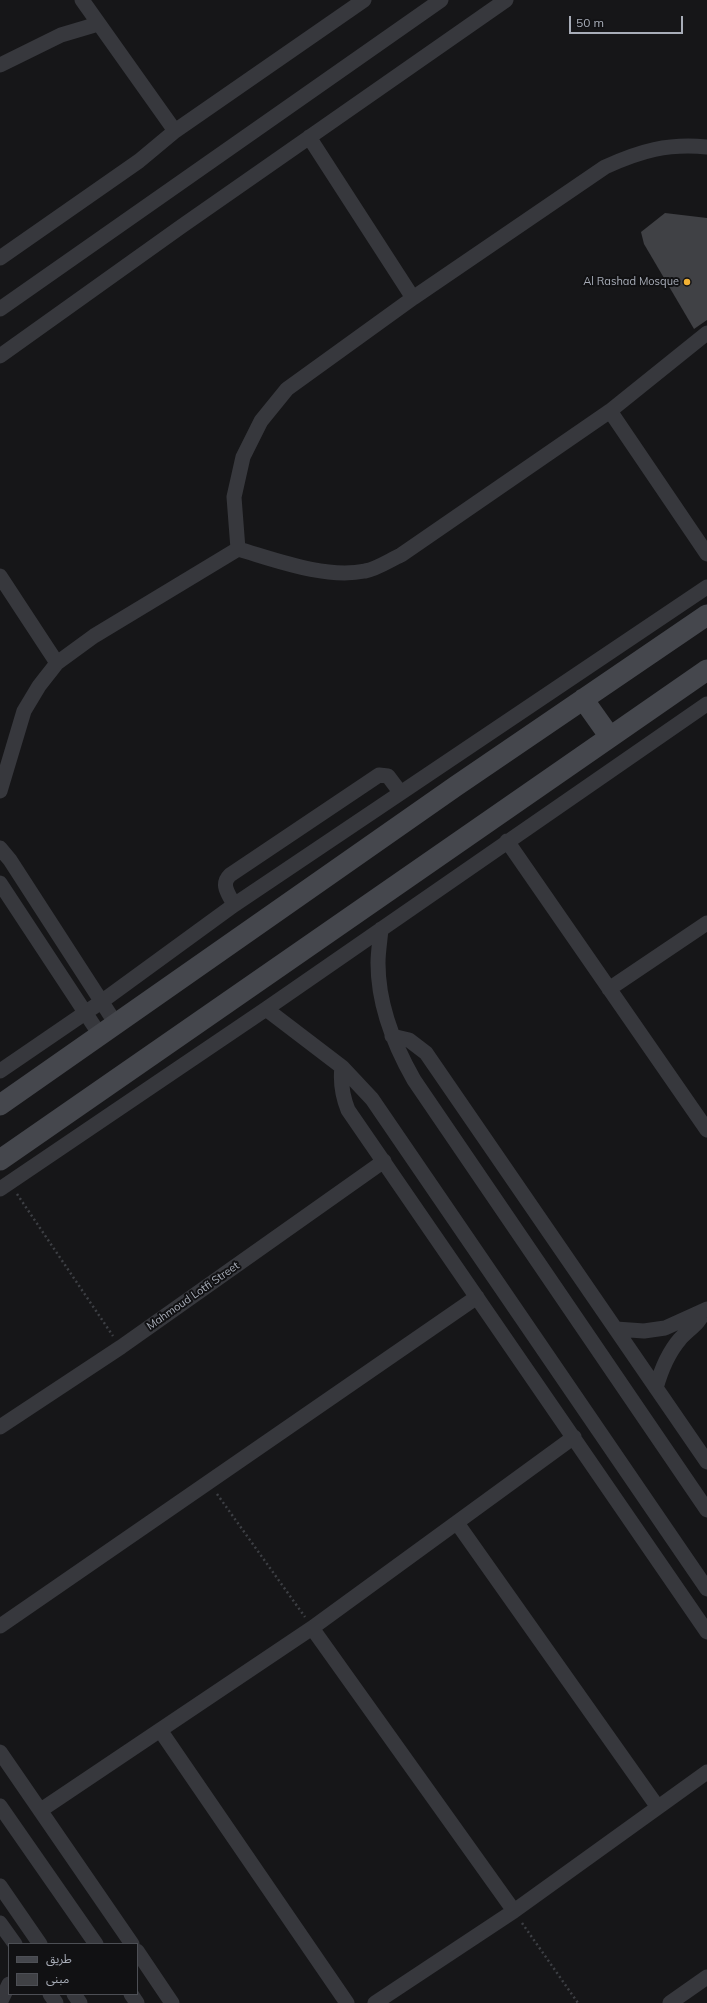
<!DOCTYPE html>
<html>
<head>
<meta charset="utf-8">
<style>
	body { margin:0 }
	#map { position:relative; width:707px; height:2003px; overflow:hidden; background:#161618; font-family:Mulish,"Noto Sans Arabic",sans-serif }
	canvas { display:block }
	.legend { position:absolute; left:8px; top:1943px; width:130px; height:52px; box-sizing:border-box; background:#111113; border:1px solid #4d4f55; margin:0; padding:5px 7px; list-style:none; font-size:12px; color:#a8adb8 }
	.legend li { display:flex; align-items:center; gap:8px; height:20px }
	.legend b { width:20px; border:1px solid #4d4f55 }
	.scale { position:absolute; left:569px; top:16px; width:114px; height:18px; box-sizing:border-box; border:2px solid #a8adb8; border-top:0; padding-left:5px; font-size:12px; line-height:14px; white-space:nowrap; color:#a8adb8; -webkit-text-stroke:3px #111113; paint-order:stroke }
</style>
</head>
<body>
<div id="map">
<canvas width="707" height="2003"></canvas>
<ul class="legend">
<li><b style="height:5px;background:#45474d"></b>طريق</li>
<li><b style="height:11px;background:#404145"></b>مبنى</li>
</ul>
<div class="scale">50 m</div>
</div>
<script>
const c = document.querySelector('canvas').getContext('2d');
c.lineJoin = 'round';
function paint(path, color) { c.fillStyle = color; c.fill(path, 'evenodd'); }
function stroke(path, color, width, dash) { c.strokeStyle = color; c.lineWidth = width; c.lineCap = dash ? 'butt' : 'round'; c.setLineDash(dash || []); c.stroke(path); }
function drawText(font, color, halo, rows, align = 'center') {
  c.font = font + ' Mulish,sans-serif'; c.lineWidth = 4; c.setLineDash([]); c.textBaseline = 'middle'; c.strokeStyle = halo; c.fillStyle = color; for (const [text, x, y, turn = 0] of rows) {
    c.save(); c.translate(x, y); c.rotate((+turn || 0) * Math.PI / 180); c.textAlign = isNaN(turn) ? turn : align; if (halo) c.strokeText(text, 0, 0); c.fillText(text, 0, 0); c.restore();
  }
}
paint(new Path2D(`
	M665 213 707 218V320L694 329 644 244 641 232Z`), '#404145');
stroke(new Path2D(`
	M17 1194 113 1336
	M217 1494 305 1617
	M522 1923 578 2003`), '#3d3f44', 2.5, [2, 3]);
stroke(new Path2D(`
	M82 0 175 131
	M0 65 61 35 98 24
	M309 137 413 298
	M0 258 139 161 175 131 364 0
	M0 309 441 0
	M0 356 182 226 506 0
	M610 411 707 554
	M238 549 234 497 243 457 261 421 287 389 413 298 605 167C640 151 668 143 707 147
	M0 576 57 663
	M0 791 24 711 39 686 57 663 94 636 238 549C276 560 325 579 365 571 377 569 390 560 401 555L610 411 707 333
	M507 841 707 1130
	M0 848 10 860 116 1024
	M0 883 100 1035
	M234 905C229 894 220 885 230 875L379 775 388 776 400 792
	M381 929C380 941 378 952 378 963 378 1005 394 1045 414 1080L707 1510
	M609 989 707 923
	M266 1009 342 1067 372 1099 707 1589
	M392 1036 409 1040 426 1053 707 1462
	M342 1067C340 1083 342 1095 348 1110L707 1632
	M0 1071 101 1002 234 905 707 587
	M0 1189 266 1009 707 704
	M616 1329 644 1331 665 1328 707 1309
	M656 1388C661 1370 668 1353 680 1339 689 1329 700 1323 704 1311
	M0 1427 121 1347 384 1161
	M457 1523 657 1806
	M0 1626 477 1297
	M312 1628 514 1911
	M160 1730 347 2003
	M0 1752 132 1944
	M0 1806 96 1944
	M41 1810 312 1628 574 1437
	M0 1886 40 1944
	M0 1923 15 1944
	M137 1951 172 2003
	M50 1994 56 2003
	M74 1994 80 2003
	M131 1994 137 2003
	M0 2003 9 1984
	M375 2003 514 1911 707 1772
	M670 2003 707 1977`), '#37383d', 15);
stroke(new Path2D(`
	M583 699 610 737
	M0 1105 456 786 707 615
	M0 1160 707 670`), '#45474d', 21);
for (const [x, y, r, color] of [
	[687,282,4,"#f2b134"]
]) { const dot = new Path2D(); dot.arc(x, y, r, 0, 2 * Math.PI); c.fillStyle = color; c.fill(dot); stroke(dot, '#111113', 1.5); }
drawText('11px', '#a8adb8', '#111113', [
	["Al Rashad Mosque",679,282]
], 'right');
drawText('11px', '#a8adb8', '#111113', [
	["Mahmoud Lotfi Street",193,1296,-35]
]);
</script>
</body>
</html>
